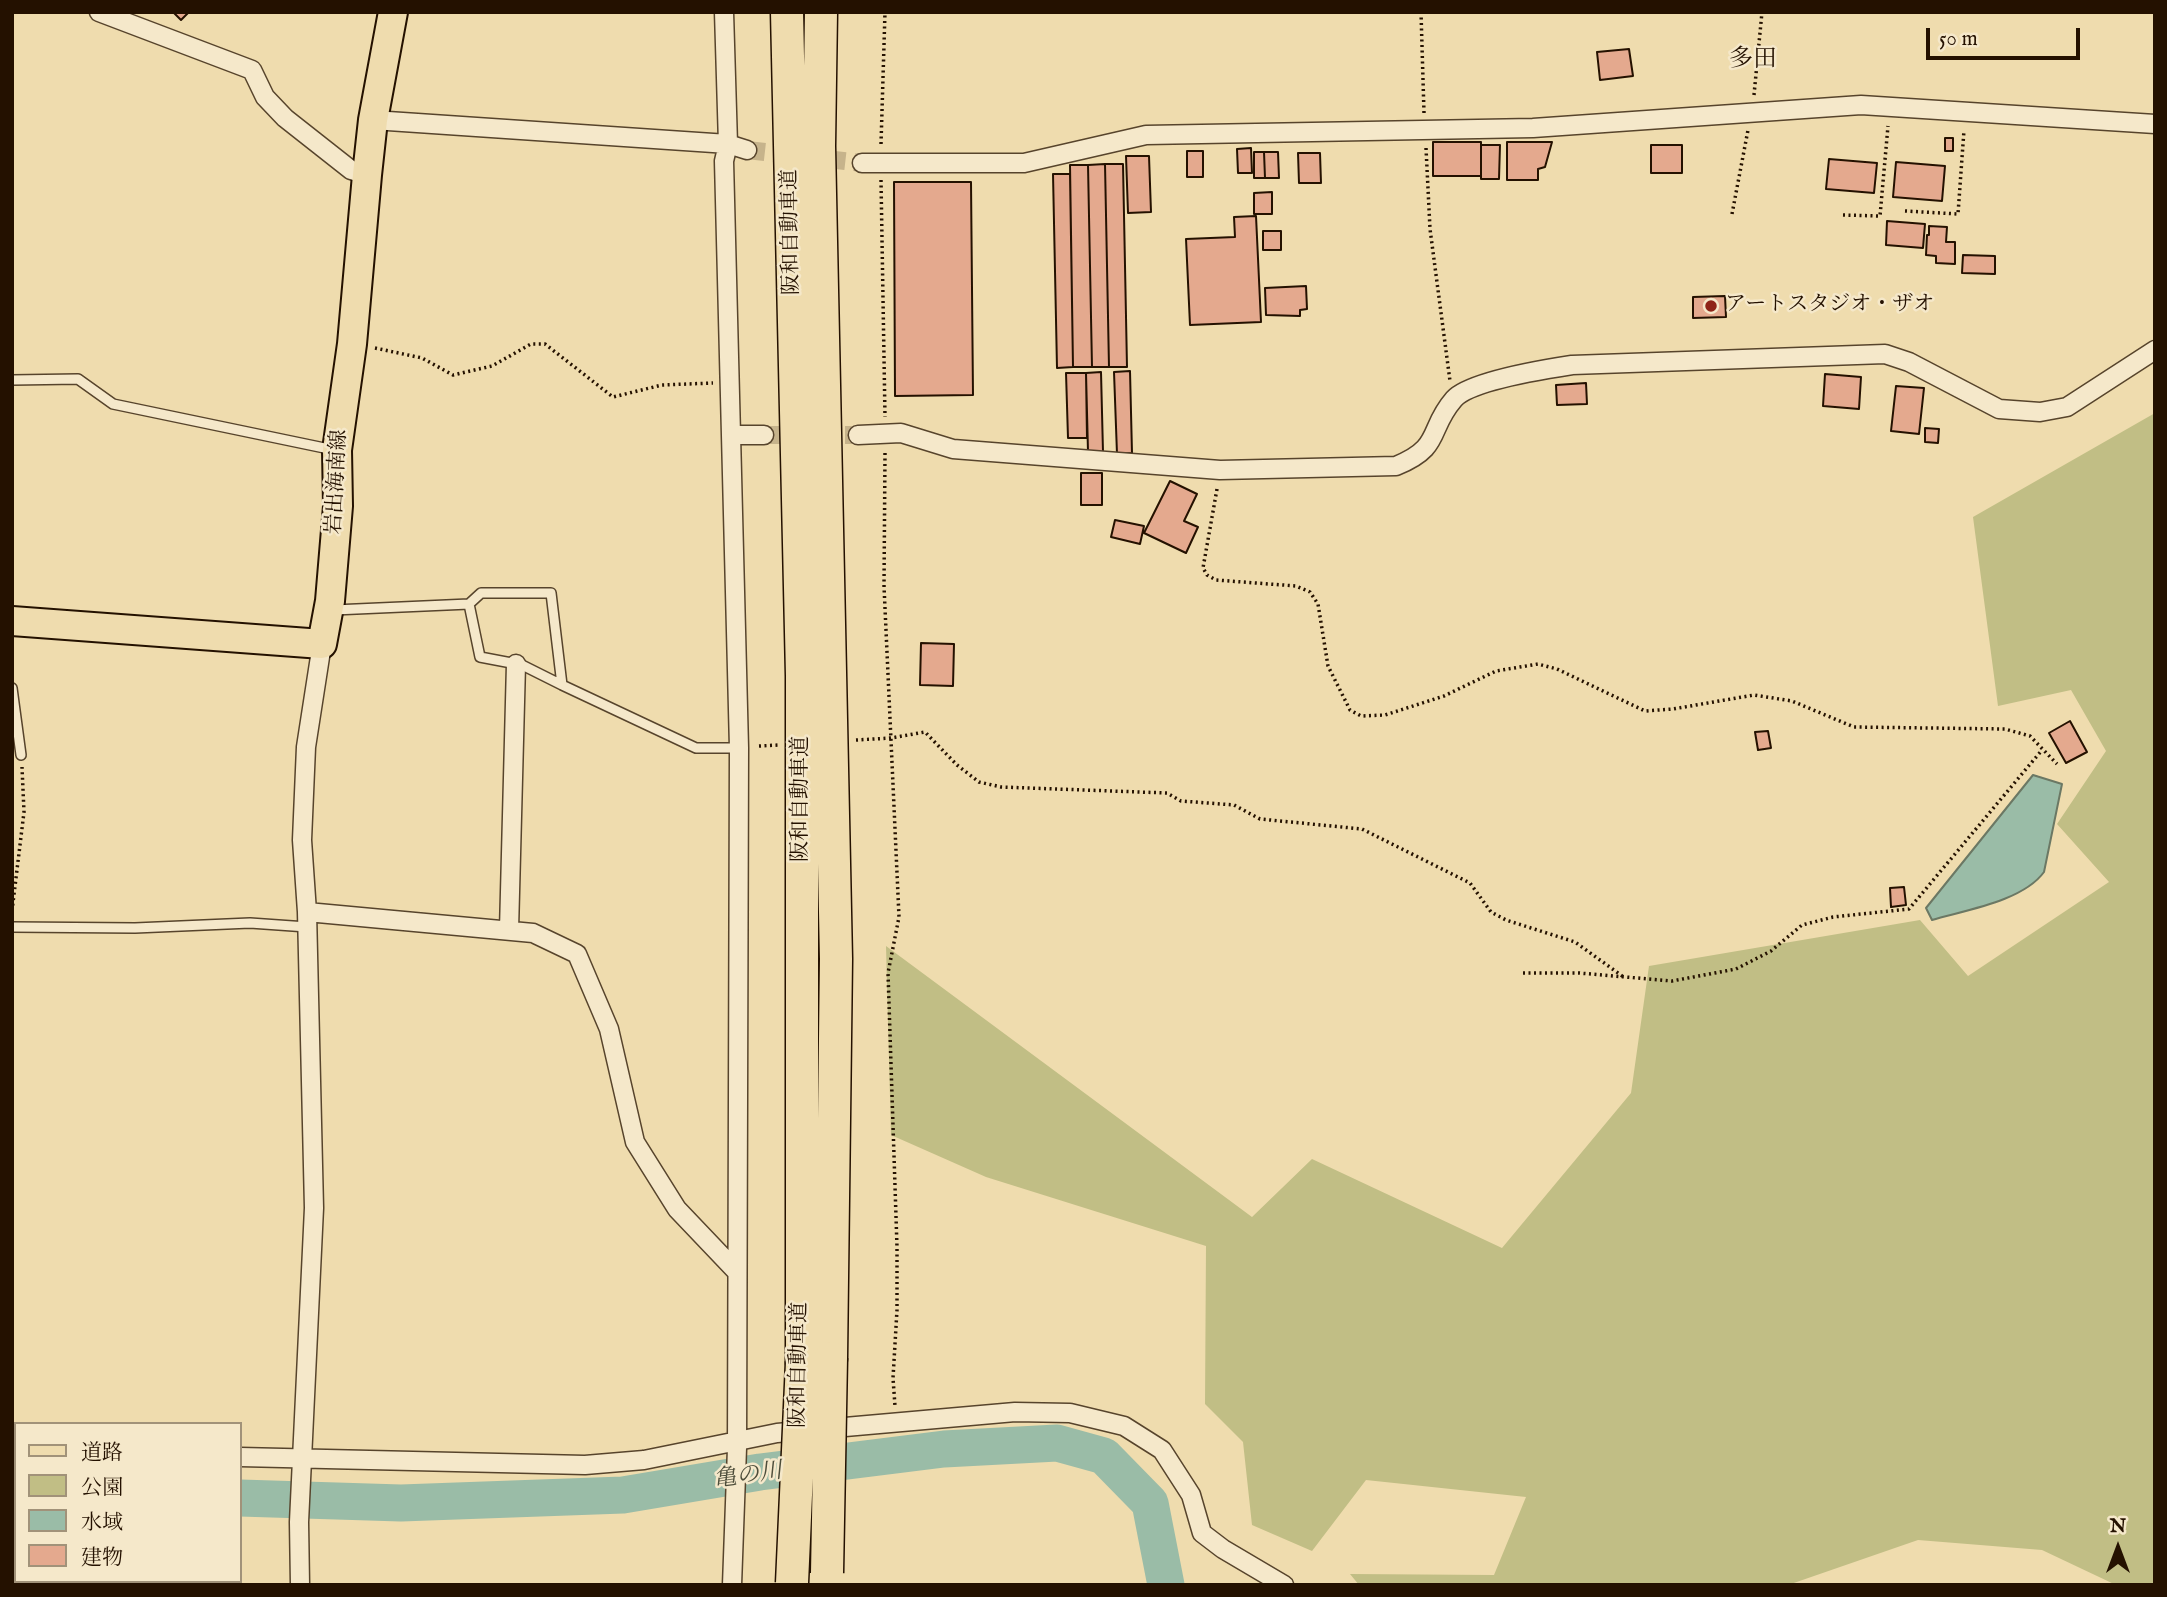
<!DOCTYPE html>
<html>
<head>
<meta charset="utf-8">
<style>
	body { margin:0 }
	#map { position:relative; width:2167px; height:1597px; overflow:hidden; background:#efdcae; font-family:"IM FELL English","Noto Serif JP",serif }
	canvas { display:block }
	.frame { position:absolute; inset:0; border:14px solid #241100; pointer-events:none }
	.legend { position:absolute; left:14px; top:1422px; width:228px; height:161px; box-sizing:border-box; background:#f5e8ca; border:2px solid #a19279; margin:0; padding:9px 12px; list-style:none; font-size:21px; color:#241100 }
	.legend li { display:flex; align-items:center; gap:14px; height:35px }
	.legend b { width:35px; border:2px solid #a19279 }
	.north { position:absolute; left:2083px; top:1513px; width:70px; height:70px; -webkit-text-stroke:5px #f5e8ca; paint-order:stroke; rotate:0deg; font-size:19px; font-weight:700; line-height:28px; text-align:center; color:#241100 }
	.north::after { content:''; display:block; margin:auto; width:24px; height:32px; background:#241100; clip-path:polygon(50% 0,100% 100%,50% 72%,0 100%) }
	.scale { position:absolute; left:1926px; top:28px; width:154px; height:32px; box-sizing:border-box; border:4px solid #241100; border-top:0; padding-left:9px; font-size:21px; line-height:24px; white-space:nowrap; color:#241100; -webkit-text-stroke:5px #f5e8ca; paint-order:stroke }
</style>
</head>
<body>
<div id="map">
<canvas width="2167" height="1597"></canvas>
<div class="frame"></div>
<ul class="legend">
<li><b style="height:9px;background:#efdcae"></b>道路</li>
<li><b style="height:19px;background:#c1be85"></b>公園</li>
<li><b style="height:19px;background:#9abca7"></b>水域</li>
<li><b style="height:19px;background:#e4a98e"></b>建物</li>
</ul>
<div class="north">N</div>
<div class="scale">50 m</div>
</div>
<script>
const c = document.querySelector('canvas').getContext('2d');
c.lineJoin = 'round';
function paint(path, color) { c.fillStyle = color; c.fill(path, 'evenodd'); }
function stroke(path, color, width, dash) { c.strokeStyle = color; c.lineWidth = width; c.lineCap = dash ? 'butt' : 'round'; c.setLineDash(dash || []); c.stroke(path); }
function drawText(font, color, halo, rows, align = 'center') {
  c.font = font + ' "IM FELL English","Noto Serif JP",serif'; c.lineWidth = 5; c.setLineDash([]); c.textBaseline = 'middle'; c.strokeStyle = halo; c.fillStyle = color; for (const [text, x, y, turn = 0] of rows) {
    c.save(); c.translate(x, y); c.rotate((+turn || 0) * Math.PI / 180); c.textAlign = isNaN(turn) ? turn : align; if (halo) c.strokeText(text, 0, 0); c.fillText(text, 0, 0); c.restore();
  }
}
paint(new Path2D(`
	M2155 413V1585H2116L2042 1550 1918 1540 1788 1585H1359L1350 1574 1494 1575 1526 1497 1366 1480 1312 1551 1252 1525 1243 1442 1205 1404 1206 1246 986 1177 891 1135 886 946 1252 1217 1312 1159 1502 1248 1631 1093 1649 966 1920 920 1968 976 2109 882 2057 824 2106 751 2071 690 1998 706 1973 517Z`), '#c1be85');
const water = new Path2D(`
	M2033 775 2062 784 2044 872C2023 901 1966 910 1932 920L1926 908Z`);
paint(water, '#9abca7');
stroke(water, '#6b7864', 2);
stroke(new Path2D(`
	M12 1491H16
	M240 1498 401 1503 623 1495 760 1472 944 1449 1057 1443 1104 1456 1150 1503 1166 1585`), '#9abca7', 37);
const building = new Path2D(`
	M173 12H189L181 20Z
	M1629 49 1633 76 1600 80 1597 52Z
	M1945 138H1953V151H1945Z
	M1433 142H1481V176H1433Z
	M1507 142H1552L1545 167 1538 169V180H1507Z
	M1481 145H1500L1499 179H1481Z
	M1651 145H1682V173H1651Z
	M1251 148 1252 173H1238L1237 149Z
	M1187 151H1203V177H1187Z
	M1254 152H1264L1265 178H1254Z
	M1264 152H1278L1279 178H1265Z
	M1298 153H1320L1321 183H1299Z
	M1126 156H1149L1151 212 1128 213Z
	M1829 159 1877 163 1874 193 1826 189Z
	M1896 162 1945 166 1942 201 1893 197Z
	M1105 164 1109 367H1092L1088 165Z
	M1105 164H1123L1127 367H1109Z
	M1070 165H1088L1092 367H1073Z
	M1053 174H1070L1073 367 1057 368Z
	M894 182H971L973 395 895 396Z
	M1272 192V214H1254V193Z
	M1256 216 1261 322 1190 325 1186 239 1235 237 1234 217Z
	M1887 221 1925 224 1923 248 1886 245Z
	M1929 226 1947 227 1946 242H1955V264L1936 263V256L1926 255 1927 235H1929Z
	M1263 231H1281V250H1263Z
	M1963 255 1995 256V274L1962 273Z
	M1306 286 1307 309 1300 310V316L1266 315 1265 288Z
	M1725 296 1726 317 1693 318V297Z
	M1130 371 1132 453 1117 454 1114 372Z
	M1101 372 1103 452H1088L1086 373Z
	M1066 373H1086L1087 438H1068Z
	M1825 374 1861 377 1859 409 1823 406Z
	M1586 383 1587 404 1557 405 1556 385Z
	M1896 386 1924 388 1919 434 1891 431Z
	M1925 428 1939 429 1938 443 1925 442Z
	M1081 473H1102V505H1081Z
	M1170 481 1197 494 1184 521 1198 527 1186 553 1144 533Z
	M1115 520 1144 526 1140 544 1111 537Z
	M921 643 954 644 953 686 920 685Z
	M2070 721 2087 752 2066 763 2049 733Z
	M1768 731 1771 748 1758 750 1755 732Z
	M1904 887 1906 905 1891 907 1890 888Z`);
paint(building, '#e4a98e');
stroke(building, '#241100', 2);
stroke(new Path2D(`
	M747 150 862 163
	M764 435H858`), '#c6b38b', 18, [18, 9]);
const lane = new Path2D(`
	M12 380 78 379 113 404 334 450
	M469 604 480 657 522 665 562 685
	M334 610 469 604 481 593H551L562 685 696 748H739
	M12 688 21 755
	M12 927 135 928 250 923 307 927`);
const street = new Path2D(`
	M99 12 252 70 265 97 285 118 351 170 367 175
	M724 12 728 144 724 161 739 748 737 1448 732 1585
	M373 120 728 144 747 150
	M862 163H1024L1146 135 1533 128 1861 105 2155 124
	M731 435H764
	M858 435 901 433 953 449 1220 470 1396 466C1443 447 1427 430 1454 399 1470 381 1546 369 1572 365L1885 354 1909 362 1999 409 2040 412 2067 407 2155 350
	M307 912 533 933 577 954 609 1029 635 1142 677 1209 737 1272
	M509 930 516 664
	M12 1453H16
	M240 1457 585 1465 644 1460 777 1433 1015 1412 1070 1413 1124 1426 1162 1450 1191 1495 1202 1533 1223 1549 1284 1585
	M300 1585 299 1522 314 1208 307 912 302 840 306 747 322 644`);
const primary = new Path2D(`
	M12 621 322 644 330 601 338 506 337 450 352 344 367 175 373 120 393 12`);
const highway = new Path2D(`
	M787 12 802 676V1362
	M821 12 819 146 836 959 831 1358`);
stroke(lane, '#57442c', 12);
stroke(street, '#57442c', 21);
stroke(primary, '#241100', 32);
stroke(highway, '#241100', 35);
stroke(new Path2D(`
	M1421 12 1424 113
	M1754 95 1762 12
	M881 144 885 12
	M1426 148 1430 229 1450 381
	M881 180 885 417
	M1905 211 1958 214 1964 130
	M1732 214 1748 130
	M1843 215 1880 216 1888 126
	M375 348 422 358 453 375 492 366 531 344H545L613 397 662 385 713 383
	M885 453 884 586 899 917 888 973 897 1247V1310L893 1378 895 1406
	M1217 489 1203 568 1207 575 1216 580 1296 586 1310 592 1318 604 1328 666 1350 710 1361 716 1385 715 1444 696 1496 671 1538 664 1557 669 1645 711 1673 709 1754 695 1792 701 1854 727 2005 729 2030 736 2057 764
	M856 740 891 738 925 732 957 765 979 782 1001 787 1167 793 1181 801 1234 805 1260 819 1362 829 1470 883 1491 912 1506 920 1575 942 1625 978
	M759 746 779 745
	M12 911 24 812 22 767
	M1523 973H1579L1672 981 1736 969 1771 951 1802 925 1833 917 1909 909 2042 750`), '#241100', 3.5, [2, 3.5]);
stroke(lane, '#f5e8ca', 9);
stroke(street, '#f5e8ca', 18);
stroke(primary, '#efdcae', 28);
stroke(highway, '#efdcae', 32);
const highwayBridge = new Path2D(`
	M827 1573 831 1358
	M792 1583 802 1362`);
stroke(highwayBridge, '#241100', 35, []);
stroke(highwayBridge, '#efdcae', 32);
for (const [x, y, r, color] of [
	[1711,306,7,"#8f2418"]
]) { const dot = new Path2D(); dot.arc(x, y, r, 0, 2 * Math.PI); c.fillStyle = color; c.fill(dot); stroke(dot, '#f5e8ca', 2.5); }
drawText('21px', '#241100', '#f5e8ca', [
	["阪和自動車道",792,232,-91],
	["岩出海南線",338,482,-87],
	["阪和自動車道",802,799,-90],
	["阪和自動車道",800,1365,-89]
]);
drawText('21px', '#241100', '#f5e8ca', [
	["アートスタジオ・ザオ",1725,306]
], 'left');
drawText('italic 23px', '#4d4d3a', '#f5e8ca', [
	["亀の川",748,1477,-8]
]);
drawText('24px', '#241100', '#f5e8ca', [
	["多田",1753,61]
]);
</script>
</body>
</html>
